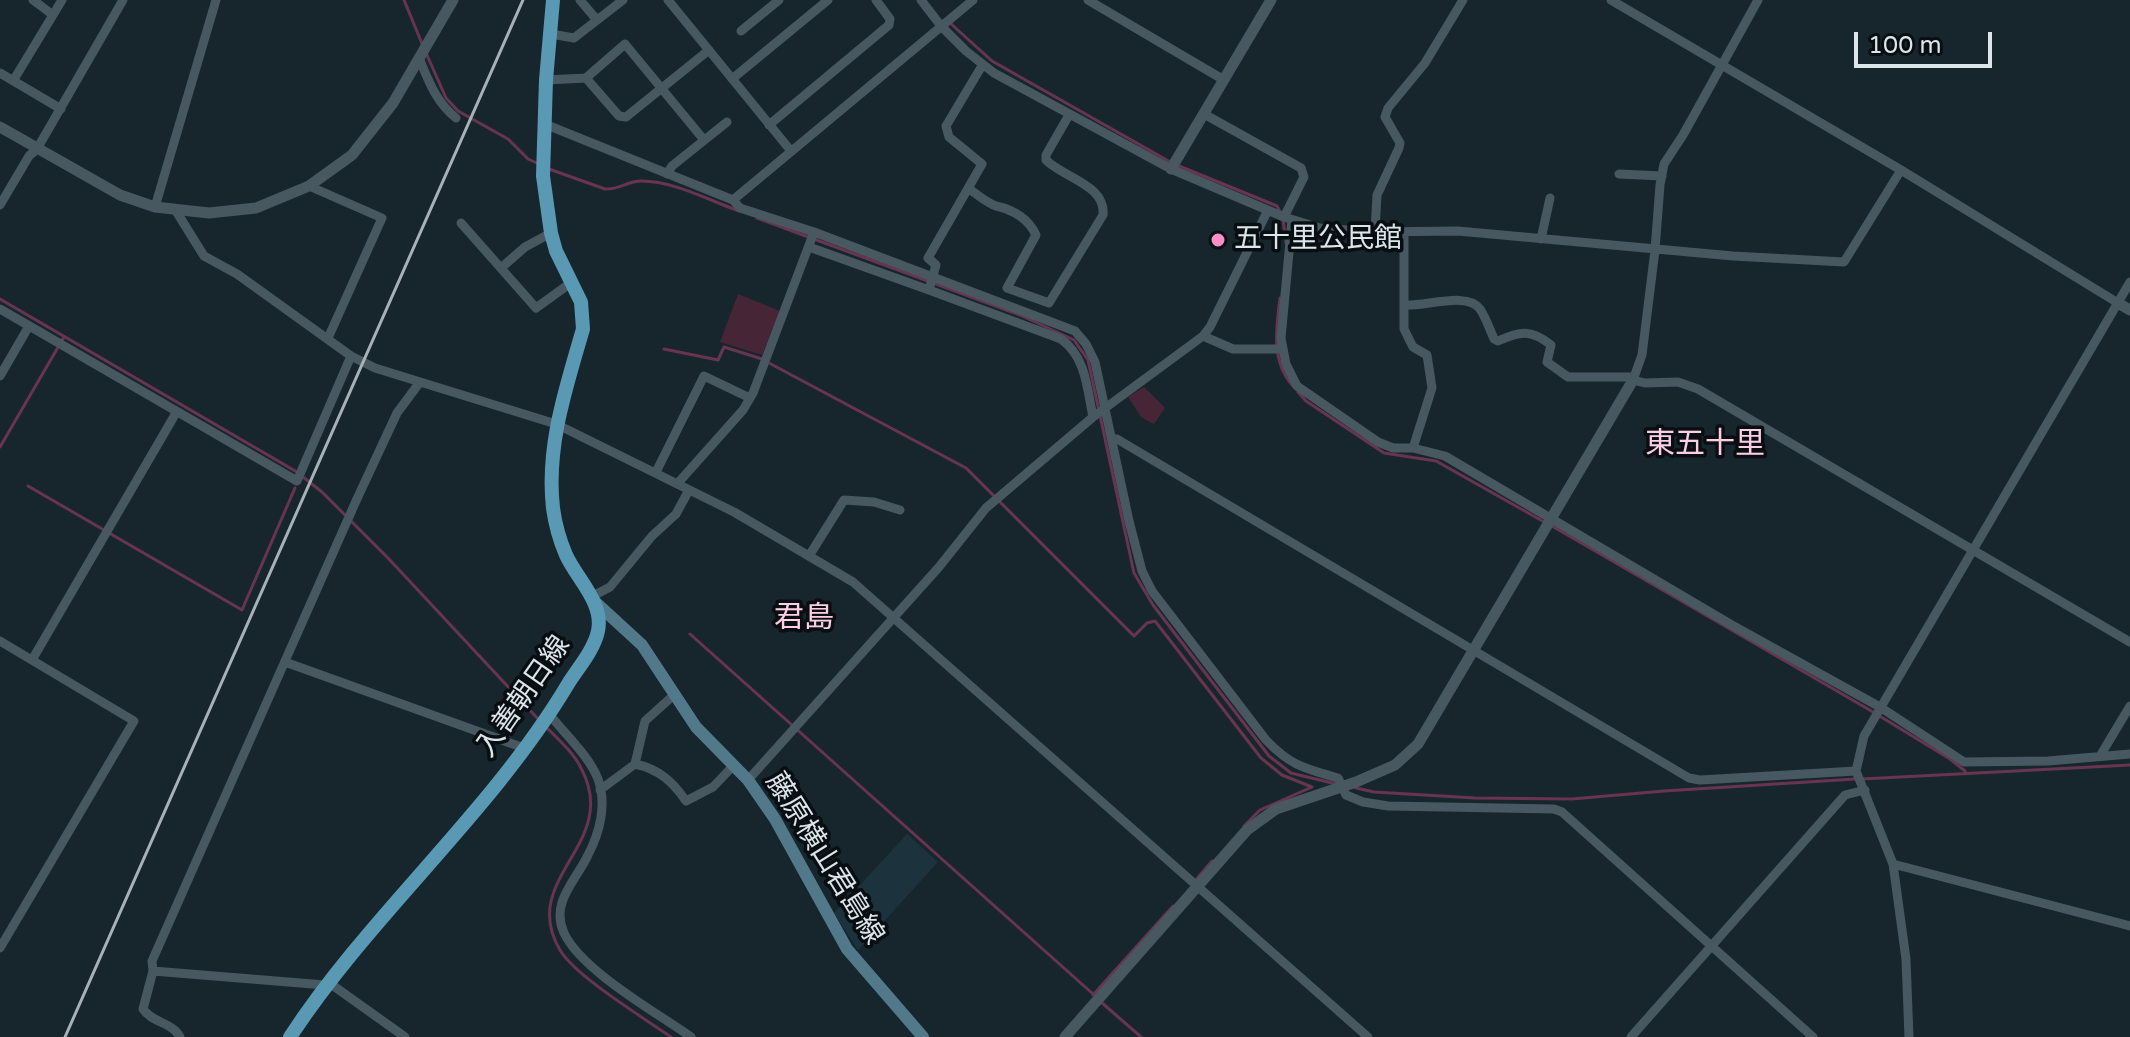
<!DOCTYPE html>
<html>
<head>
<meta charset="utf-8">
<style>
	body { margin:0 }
	#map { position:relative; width:2130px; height:1037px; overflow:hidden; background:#17262d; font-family:"Varela Round",sans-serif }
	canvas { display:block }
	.scale { position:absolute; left:1854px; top:32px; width:138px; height:36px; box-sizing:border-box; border:4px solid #dbe5ea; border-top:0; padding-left:10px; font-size:24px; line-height:28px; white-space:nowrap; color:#dbe5ea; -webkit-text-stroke:6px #080e11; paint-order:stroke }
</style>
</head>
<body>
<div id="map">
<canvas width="2130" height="1037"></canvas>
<div class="scale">100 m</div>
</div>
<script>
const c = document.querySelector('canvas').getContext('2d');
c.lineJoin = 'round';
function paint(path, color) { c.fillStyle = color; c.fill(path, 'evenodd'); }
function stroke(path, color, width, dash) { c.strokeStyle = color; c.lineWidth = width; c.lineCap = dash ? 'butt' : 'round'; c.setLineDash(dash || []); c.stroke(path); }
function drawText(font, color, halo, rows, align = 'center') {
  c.font = font + ' "Varela Round","Noto Sans JP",sans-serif'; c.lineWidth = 7; c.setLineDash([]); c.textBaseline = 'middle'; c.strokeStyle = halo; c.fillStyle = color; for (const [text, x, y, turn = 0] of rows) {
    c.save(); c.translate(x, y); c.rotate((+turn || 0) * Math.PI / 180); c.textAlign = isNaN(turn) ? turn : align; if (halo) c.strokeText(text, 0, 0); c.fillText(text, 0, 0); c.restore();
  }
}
paint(new Path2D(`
	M907 834 938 862 858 950 834 913Z`), '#1c333d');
paint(new Path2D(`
	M738 294 780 311 762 355 720 342Z
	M1144 387 1165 408 1154 424 1141 417 1128 397Z`), '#462536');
stroke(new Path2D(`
	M404 0 423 46
	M950 23 992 61 1172 163
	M426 53 446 98 458 111 508 139 528 159 539 164
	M1179 166 1277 206 1280 212
	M549 169 605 189C618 190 628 181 641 181 674 181 708 200 739 211
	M757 218 1020 315 1074 340 1088 360 1134 573 1153 605 1269 756 1291 773 1336 784
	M1283 219 1286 243
	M1280 298C1276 328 1271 362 1293 386
	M0 299 297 472
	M664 349 718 360 724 347 762 359
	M769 363 966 468 1134 636 1147 623 1155 621 1261 758 1282 775 1312 787 1260 810 1244 826
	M1298 392 1306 401 1384 453 1436 461 1546 523
	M0 447 64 337
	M303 477 322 492 388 558 540 721
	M28 486 242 610 295 488
	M1552 526 1868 709 1950 759 1965 771
	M690 634 1093 994
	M545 726C558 739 573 752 581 768 622 844 517 878 560 950 575 976 644 1018 671 1037
	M1862 779 2130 765
	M1356 788 1374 792 1475 798 1572 799 1664 791 1855 779
	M1194 882 1212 861
	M1093 995 1173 906
	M1101 1002 1141 1037`), '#693450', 3);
stroke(new Path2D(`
	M580 0 597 20
	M668 0 791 151
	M921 0 941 26 966 51 994 73 1171 169 1284 217 1320 228 1375 232 1458 231 1733 256 1844 262 1901 170
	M1088 0 1224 80
	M1611 0 1901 170 2118 303
	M1758 0 1683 135 1664 164 1660 185 1655 250 1642 355 1633 380 1645 383 1678 382 1698 389 2130 642
	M53 15 62 0
	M741 31 779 0
	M551 34 574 38 623 0
	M419 58C429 82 436 102 456 118
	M0 73 61 109
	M586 78 619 116 626 117 709 50
	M732 79 828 0
	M546 80 586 78 625 44 704 140
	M13 81 53 15 33 0
	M1204 114 1301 168 1304 177 1284 217
	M547 125 733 200 740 208 814 232 1075 331 1086 344 1095 362 1129 521 1142 571 1152 591 1266 740C1291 766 1304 768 1338 778L1346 795 1363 802 1388 806 1554 809 1562 812 1813 1037
	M769 125 889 25 890 19 876 0
	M667 174 672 166 727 122
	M1619 174 1662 176
	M309 186 382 218 328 338
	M969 189C977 194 987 203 996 206 1014 210 1028 218 1036 235L1007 288 1049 303 1103 215C1106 185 1064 178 1046 160V155L1069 115
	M733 200 973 0
	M0 205 29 156 37 149 123 0
	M155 207 216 0
	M176 211 204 256 237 274 351 356 375 368 556 424 734 512 853 582 1368 1037
	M1292 220 1281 338 1286 364 1297 386 1378 442 1393 448H1413L1445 456 1730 624 1880 707 1964 762 2048 761 2130 754
	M461 223 536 308 572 282
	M1375 232 1377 195 1399 148 1400 143 1385 117 1388 108 1425 63 1463 0
	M1404 232V329L1413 347 1427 355 1432 388 1413 448
	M1541 239 1550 198
	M809 247 929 290 936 265 928 258 982 164 949 137 946 126 983 64
	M501 268 525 247 551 233
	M929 290 1061 339C1086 357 1087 388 1093 417
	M1404 305C1424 307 1468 291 1480 309 1486 318 1490 330 1494 339L1498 341C1520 331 1531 329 1551 345L1547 362 1568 377H1634
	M0 309 297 481 351 356
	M1203 336 1233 349H1282
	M0 376 29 326
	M1113 439H1117L1689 778 1700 780 1856 771
	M656 472 704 376 750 398
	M678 483 743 410 753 393 814 232
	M809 556 844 500 874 502 900 510
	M591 597 610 587 652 536 676 514 689 490
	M0 641 134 721 0 948
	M32 660 176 413
	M285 662 524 748
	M550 715C565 734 589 756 598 779 607 804 600 832 588 855 576 881 550 902 564 933 582 971 656 1012 691 1037
	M2100 756 2130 706
	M635 764C659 769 673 782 686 801L713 787 734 765
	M748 780 939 567 986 508 1093 417 1203 336 1210 327 1268 210
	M600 790 635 764 645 721 675 694
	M1893 864 2130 926
	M153 971 325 985
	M328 982 405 1037
	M180 1037C172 1022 152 1023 143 1009L153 971 152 961 356 501 397 413 420 382
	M1631 1037 1845 795 1865 790
	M1909 1037 1906 959 1893 864 1856 771 1864 736 2130 282`), '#475860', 9);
stroke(new Path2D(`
	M0 127 120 195 155 207 209 213 256 208 309 186 352 155 393 103 453 0
	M1171 169 1271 0
	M2118 303 2130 310
	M1065 1037 1247 830 1276 809 1356 782 1395 765 1418 744 1633 380`), '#475860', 11);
stroke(new Path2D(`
	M593 600 642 645 696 727 748 780 775 819 847 949 923 1037`), '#51798a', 12);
stroke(new Path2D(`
	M290 1037C372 912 491 813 568 684 578 668 594 650 598 631 604 603 577 579 566 555 560 541 555 523 553 508 546 446 566 388 583 329L581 302 556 251 551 233 543 176 546 80 553 0`), '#5a99b4', 14);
stroke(new Path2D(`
	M65 1037 523 0`), '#a7b2b8', 3);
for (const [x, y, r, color] of [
	[1218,240,8,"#fa8fc7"]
]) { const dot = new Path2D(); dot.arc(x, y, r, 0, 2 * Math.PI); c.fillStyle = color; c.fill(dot); stroke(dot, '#080e11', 3); }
drawText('28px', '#dbe5ea', '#080e11', [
	["五十里公民館",1234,240]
], 'left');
drawText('28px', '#dbe5ea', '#080e11', [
	["入善朝日線",524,697,-55],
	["藤原横山君島線",824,859,58]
]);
drawText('30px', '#fdcee4', '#080e11', [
	["東五十里",1705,445],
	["君島",804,619]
]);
</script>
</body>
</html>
